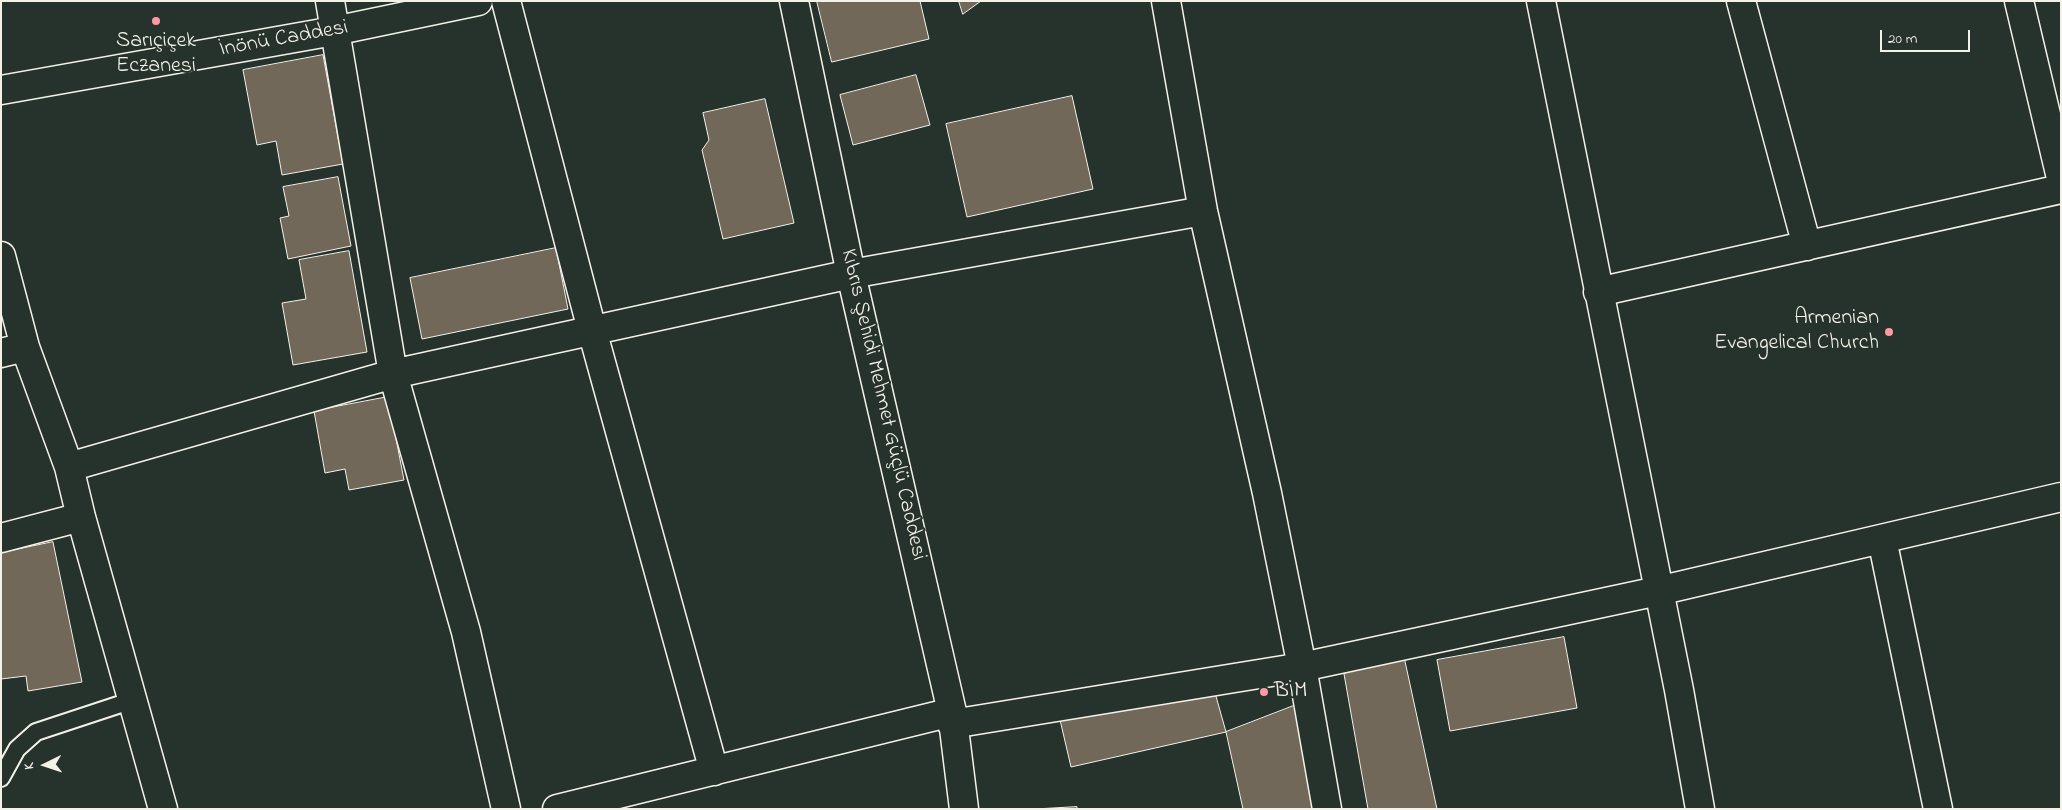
<!DOCTYPE html>
<html>
<head>
<meta charset="utf-8">
<style>
	body { margin:0 }
	#map { position:relative; width:2062px; height:810px; overflow:hidden; background:#26332d; font-family:"Indie Flower",sans-serif }
	canvas { display:block }
	.frame { position:absolute; inset:0; border:2px solid #f4f1e8; pointer-events:none }
	.north { position:absolute; left:20px; top:740px; width:50px; height:50px; -webkit-text-stroke:4px #26332d; paint-order:stroke; rotate:266deg; font-size:14px; font-weight:700; line-height:20px; text-align:center; color:#f4f1e8 }
	.north::after { content:''; display:block; margin:auto; width:18px; height:22px; background:#f4f1e8; clip-path:polygon(50% 0,100% 100%,50% 72%,0 100%) }
	.scale { position:absolute; left:1880px; top:30px; width:90px; height:22px; box-sizing:border-box; border:2px solid #f4f1e8; border-top:0; padding-left:6px; font-size:15px; line-height:18px; white-space:nowrap; color:#f4f1e8; -webkit-text-stroke:4px #26332d; paint-order:stroke }
</style>
</head>
<body>
<div id="map">
<canvas width="2062" height="810"></canvas>
<div class="frame"></div>
<div class="north">K</div>
<div class="scale">20 m</div>
</div>
<script>
const c = document.querySelector('canvas').getContext('2d');
c.lineJoin = 'round';
function paint(path, color) { c.fillStyle = color; c.fill(path, 'evenodd'); }
function stroke(path, color, width, dash) { c.strokeStyle = color; c.lineWidth = width; c.lineCap = dash ? 'butt' : 'round'; c.setLineDash(dash || []); c.stroke(path); }
function drawText(font, color, halo, rows, align = 'center') {
  c.font = font + ' "Indie Flower",sans-serif'; c.lineWidth = 4; c.setLineDash([]); c.textBaseline = 'middle'; c.strokeStyle = halo; c.fillStyle = color; for (const [text, x, y, turn = 0] of rows) {
    c.save(); c.translate(x, y); c.rotate((+turn || 0) * Math.PI / 180); c.textAlign = isNaN(turn) ? turn : align; if (halo) c.strokeText(text, 0, 0); c.fillText(text, 0, 0); c.restore();
  }
}
const building = new Path2D(`
	M817 1H920L929 39 832 62Z
	M959 1H981L963 14Z
	M323 55 343 164 282 175 276 141 257 145 243 70Z
	M916 75 930 125 853 145 840 95Z
	M1072 96 1093 189 967 217 946 124Z
	M765 99 794 223 723 239 702 150 709 140 703 113Z
	M338 177 351 246 288 259 280 218 289 216 283 187Z
	M556 248 568 309 422 339 410 278Z
	M349 251 367 352 293 365 282 303 306 299 299 260Z
	M388 397 404 480 349 490 345 469 325 473 314 411Z
	M53 542 82 682 28 691 26 676 1 679V553Z
	M1564 637 1577 708 1450 731 1437 660Z
	M1403 652 1437 809H1368L1344 674Z
	M1212 682 1226 732 1071 767 1057 707Z
	M1296 705 1321 809H1243L1226 732Z
	M1077 807V809H1036Z`);
paint(building, '#72685a');
stroke(building, '#f4f1e8', 1);
const lane = new Path2D(`
	M1 778 17 749 36 732 133 700`);
const street = new Path2D(`
	M330 1 393 374 466 632 506 809
	M506 1 592 330 714 771
	M1166 1 1203 211 1267 493 1302 667 1327 809
	M1541 1 1679 690 1700 809
	M1741 1 1807 246
	M2019 1 2061 178
	M1 256 25 347 69 467 81 517 163 809
	M1598 292 2061 189
	M1 353 25 347
	M69 467 393 374 851 274 1203 211
	M1 538 81 517
	M1882 539 1938 809
	M952 724 1302 667 1658 591 2061 497
	M557 809 952 712`);
const secondary = new Path2D(`
	M794 1 851 274 952 712 964 809
	M1 90 334 31 478 1`);
stroke(lane, '#f4f1e8', 20);
stroke(street, '#f4f1e8', 31);
stroke(secondary, '#f4f1e8', 31);
stroke(lane, '#26332d', 16);
stroke(street, '#26332d', 28);
stroke(secondary, '#26332d', 28);
for (const [x, y, r, color] of [
	[156,21,5,"#ff9aa2"],
	[1889,332,5,"#ff9aa2"],
	[1264,692,5,"#ff9aa2"]
]) { const dot = new Path2D(); dot.arc(x, y, r, 0, 2 * Math.PI); c.fillStyle = color; c.fill(dot); stroke(dot, '#26332d', 2); }
drawText('22px', '#f4f1e8', '#26332d', [
	["İnönü Caddesi",284,40,-10],
	["Kıbrıs Şehidi Mehmet Güçlü Caddesi",882,405,77]
]);
drawText('22px', '#f4f1e8', '#26332d', [
	["Sarıçiçek",156,42],
	["Eczanesi",156,67],
	["Armenian",1879,319,"right"],
	["Evangelical Church",1879,344,"right"],
	["BİM",1274,692,"left"]
]);
</script>
</body>
</html>
